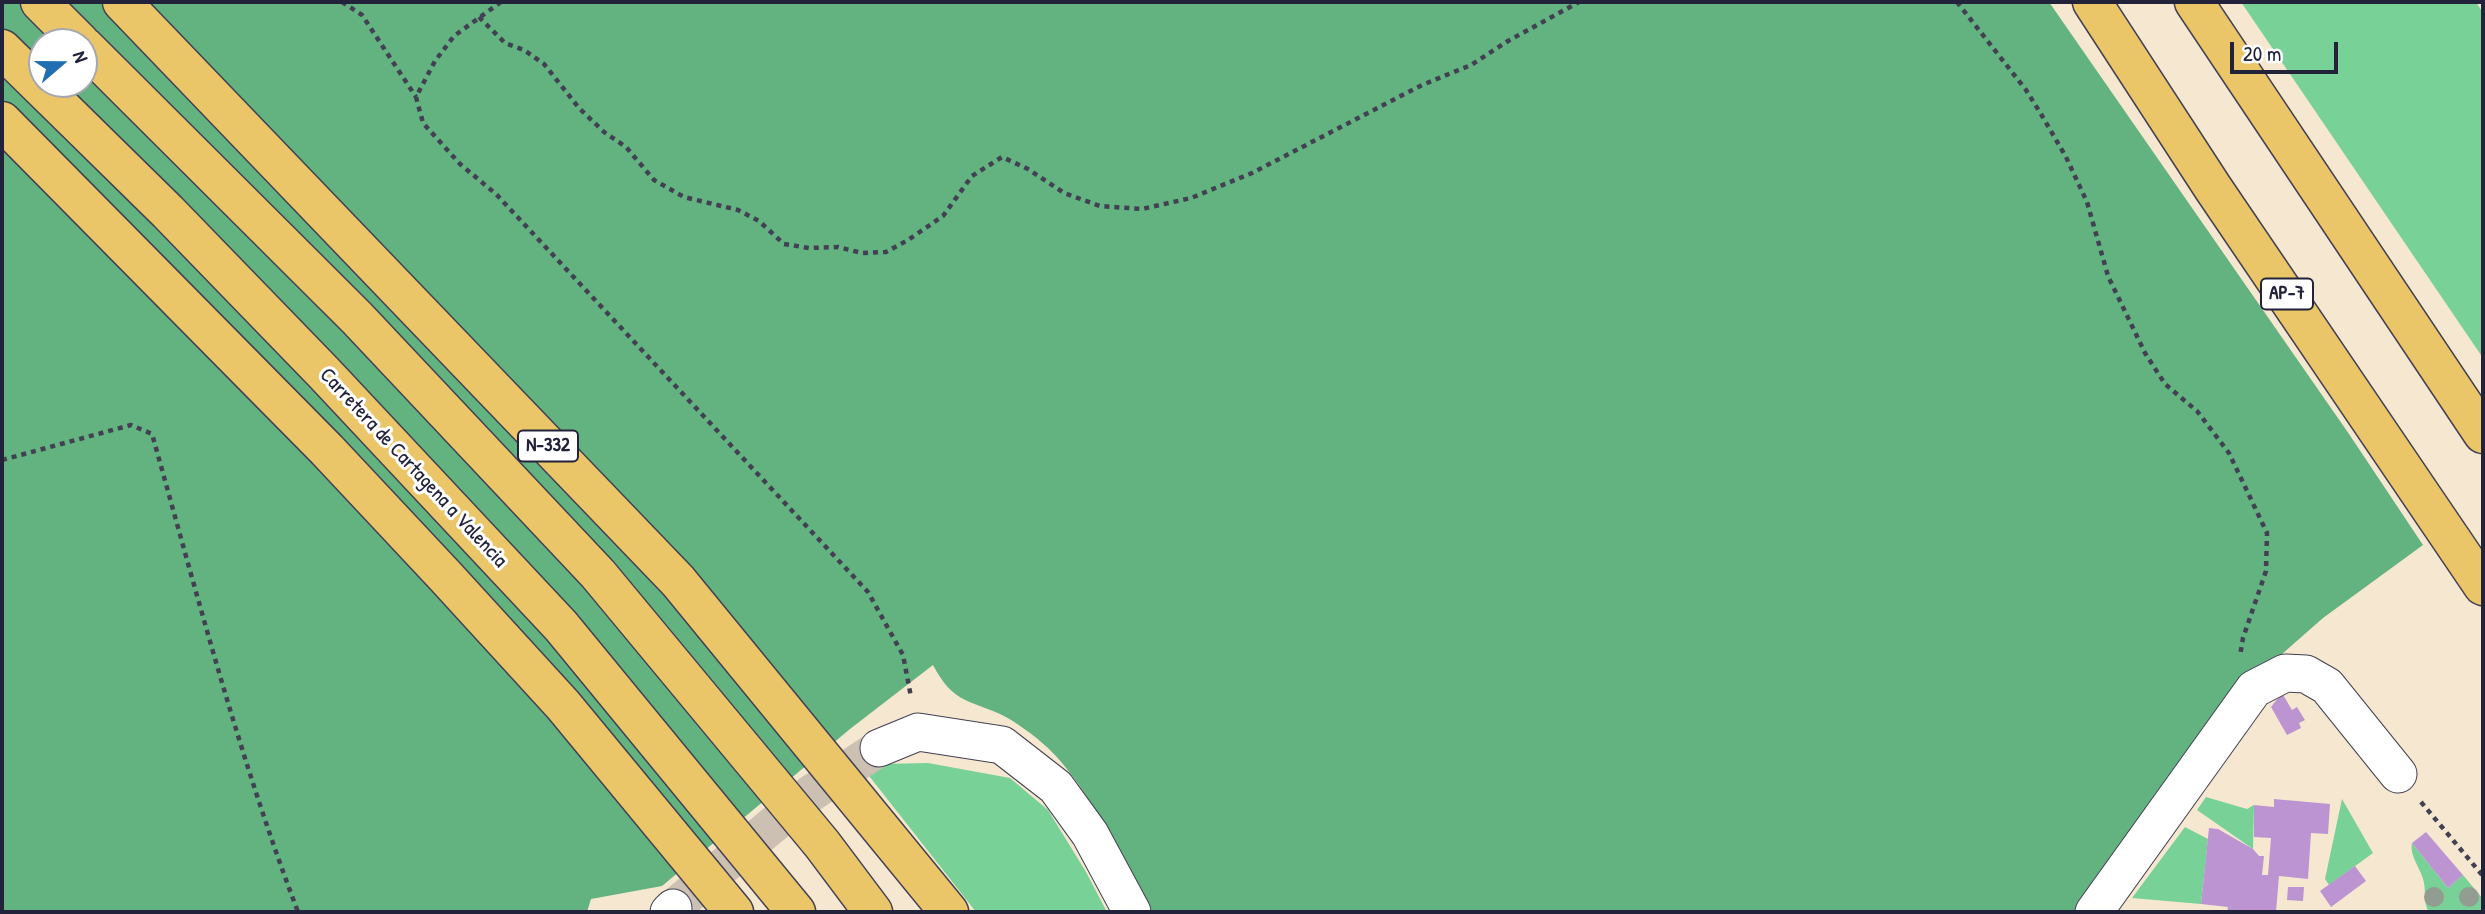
<!DOCTYPE html>
<html>
<head>
<meta charset="utf-8">
<style>
	body { margin:0 }
	#map { position:relative; width:2485px; height:914px; overflow:hidden; background:#f6e7d1; font-family:"Patrick Hand",sans-serif }
	canvas { display:block }
	.frame { position:absolute; inset:0; border:4px solid #22223b; pointer-events:none }
	.north { position:absolute; left:28px; top:28px; width:70px; height:70px; box-sizing:border-box; background:#fff; border:2px solid #a7a7b1; border-radius:50%; rotate:70deg; font-size:19px; font-weight:700; line-height:28px; text-align:center; color:#22223b }
	.north::after { content:''; display:block; margin:auto; width:24px; height:32px; background:#1f6fb2; clip-path:polygon(50% 0,100% 100%,50% 72%,0 100%) }
	.scale { position:absolute; left:2230px; top:42px; width:108px; height:32px; box-sizing:border-box; border:4px solid #22223b; border-top:0; padding-left:9px; font-size:21px; line-height:24px; white-space:nowrap; color:#22223b; -webkit-text-stroke:5px #fff; paint-order:stroke }
</style>
</head>
<body>
<div id="map">
<canvas width="2485" height="914"></canvas>
<div class="frame"></div>
<div class="north">N</div>
<div class="scale">20 m</div>
</div>
<script>
const c = document.querySelector('canvas').getContext('2d');
c.lineJoin = 'round';
function paint(path, color) { c.fillStyle = color; c.fill(path, 'evenodd'); }
function stroke(path, color, width, dash) { c.strokeStyle = color; c.lineWidth = width; c.lineCap = dash ? 'butt' : 'round'; c.setLineDash(dash || []); c.stroke(path); }
function drawText(font, color, halo, rows, align = 'center') {
  c.font = font + ' "Patrick Hand",sans-serif'; c.lineWidth = 6; c.setLineDash([]); c.textBaseline = 'middle'; c.strokeStyle = halo; c.fillStyle = color; for (const [text, x, y, turn = 0] of rows) {
    c.save(); c.translate(x, y); c.rotate((+turn || 0) * Math.PI / 180); c.textAlign = isNaN(turn) ? turn : align; if (halo) c.strokeText(text, 0, 0); c.fillText(text, 0, 0); c.restore();
  }
}
paint(new Path2D(`
	M2241 2H2476L2483 13V358Z
	M928 763 1010 778 1048 810 1086 872 1107 912H976L866 772 881 764Z
	M2206 797 2247 809 2254 805 2253 849 2197 810Z
	M2342 799 2373 853 2329 885 2325 879Z
	M2185 827 2208 839 2201 904 2132 898Z
	M2412 843 2448 888 2463 875 2483 899V912H2429C2423 903 2426 893 2424 883 2422 870 2409 856 2412 843Z`), '#78d197');
paint(new Path2D(`
	M2 2H2049L2349 434 2423 545 2323 618 2274 661 2090 889 2075 912H1150C1121 860 1091 789 1048 748 1035 736 1015 721 1000 714 965 699 952 701 933 665L850 729 662 886 591 899 587 912H2ZM42 42H84V84H42Z`), '#62b380');
paint(new Path2D(`
	M2282 693 2292 710 2297 707 2305 720 2299 723 2301 728 2287 735 2271 707Z
	M2274 799 2330 804 2328 834 2311 833 2308 879 2279 876 2276 912H2227L2228 907 2201 904 2209 828 2218 829 2253 849 2259 856H2264L2262 875H2268L2271 838 2254 837V805L2274 807Z
	M2426 832 2463 875 2448 888 2412 843Z
	M2355 866 2366 881 2331 907 2320 891Z
	M2288 887H2304L2303 901 2287 900Z`), '#bc94d1');
stroke(new Path2D(`
	M673 908 810 794 879 748`), '#ccc0b3', 37, [37, 18]);
const minor = new Path2D(`
	M879 748 918 732 1002 745 1056 787 1090 834 1132 912
	M669 912 673 908
	M2094 912 2254 689 2285 673 2306 674 2327 686 2398 774`);
const highway = new Path2D(`
	M40 2 80 42
	M122 2 678 581 949 912
	M2092 2 2213 188 2483 586
	M2194 2 2483 434
	M84 46 357 318 598 574 822 844 873 912
	M2 49 168 212 325 374 561 626 796 912
	M2 121 327 450 446 577 563 705 734 912`);
stroke(minor, '#424052', 39);
stroke(highway, '#424052', 41);
stroke(new Path2D(`
	M342 2 362 15 416 97
	M501 2 454 36 435 61 416 97 423 123 460 164 496 194 868 592 903 655 911 697
	M1957 2 2026 90 2041 114 2066 157 2087 202 2108 276 2145 353 2165 384 2197 411 2229 453 2267 533 2266 571 2243 638 2240 656
	M479 17 505 43 524 50 544 64 579 108 604 132 626 147 654 180 684 197 738 210 759 221 784 244 809 248 838 247 862 253 886 252 908 240 943 216 972 176 1002 157 1028 169 1064 193 1100 206 1142 209 1191 198 1252 173 1422 85 1471 65 1508 41 1579 2
	M2 460 131 425 152 434C197 594 239 757 298 912
	M2421 802 2483 876`), '#424052', 4.5, [5, 5]);
stroke(minor, '#fff', 37);
stroke(highway, '#ebc669', 38);
c.fillStyle = '#929c90';
for (const [x, y] of [
	[2434,897],
	[2469,897]
]) { c.beginPath(); c.arc(x, y, 10, 0, 2 * Math.PI); c.fill(); }
for (const [x, y, w] of [
	[2287,294,52],
	[548,446,60]
]) { const box = new Path2D(); box.roundRect(x - w / 2, y - 15.5, w, 31, 5); c.fillStyle = '#fff'; c.fill(box); stroke(box, '#22223b', 2); }
drawText('bold 19px', '#22223b', null, [
	["AP-7",2287,294],
	["N-332",548,446]
]);
drawText('21px', '#22223b', '#fff', [
	["Carretera de Cartagena a Valencia",413,468,47]
]);
</script>
</body>
</html>
